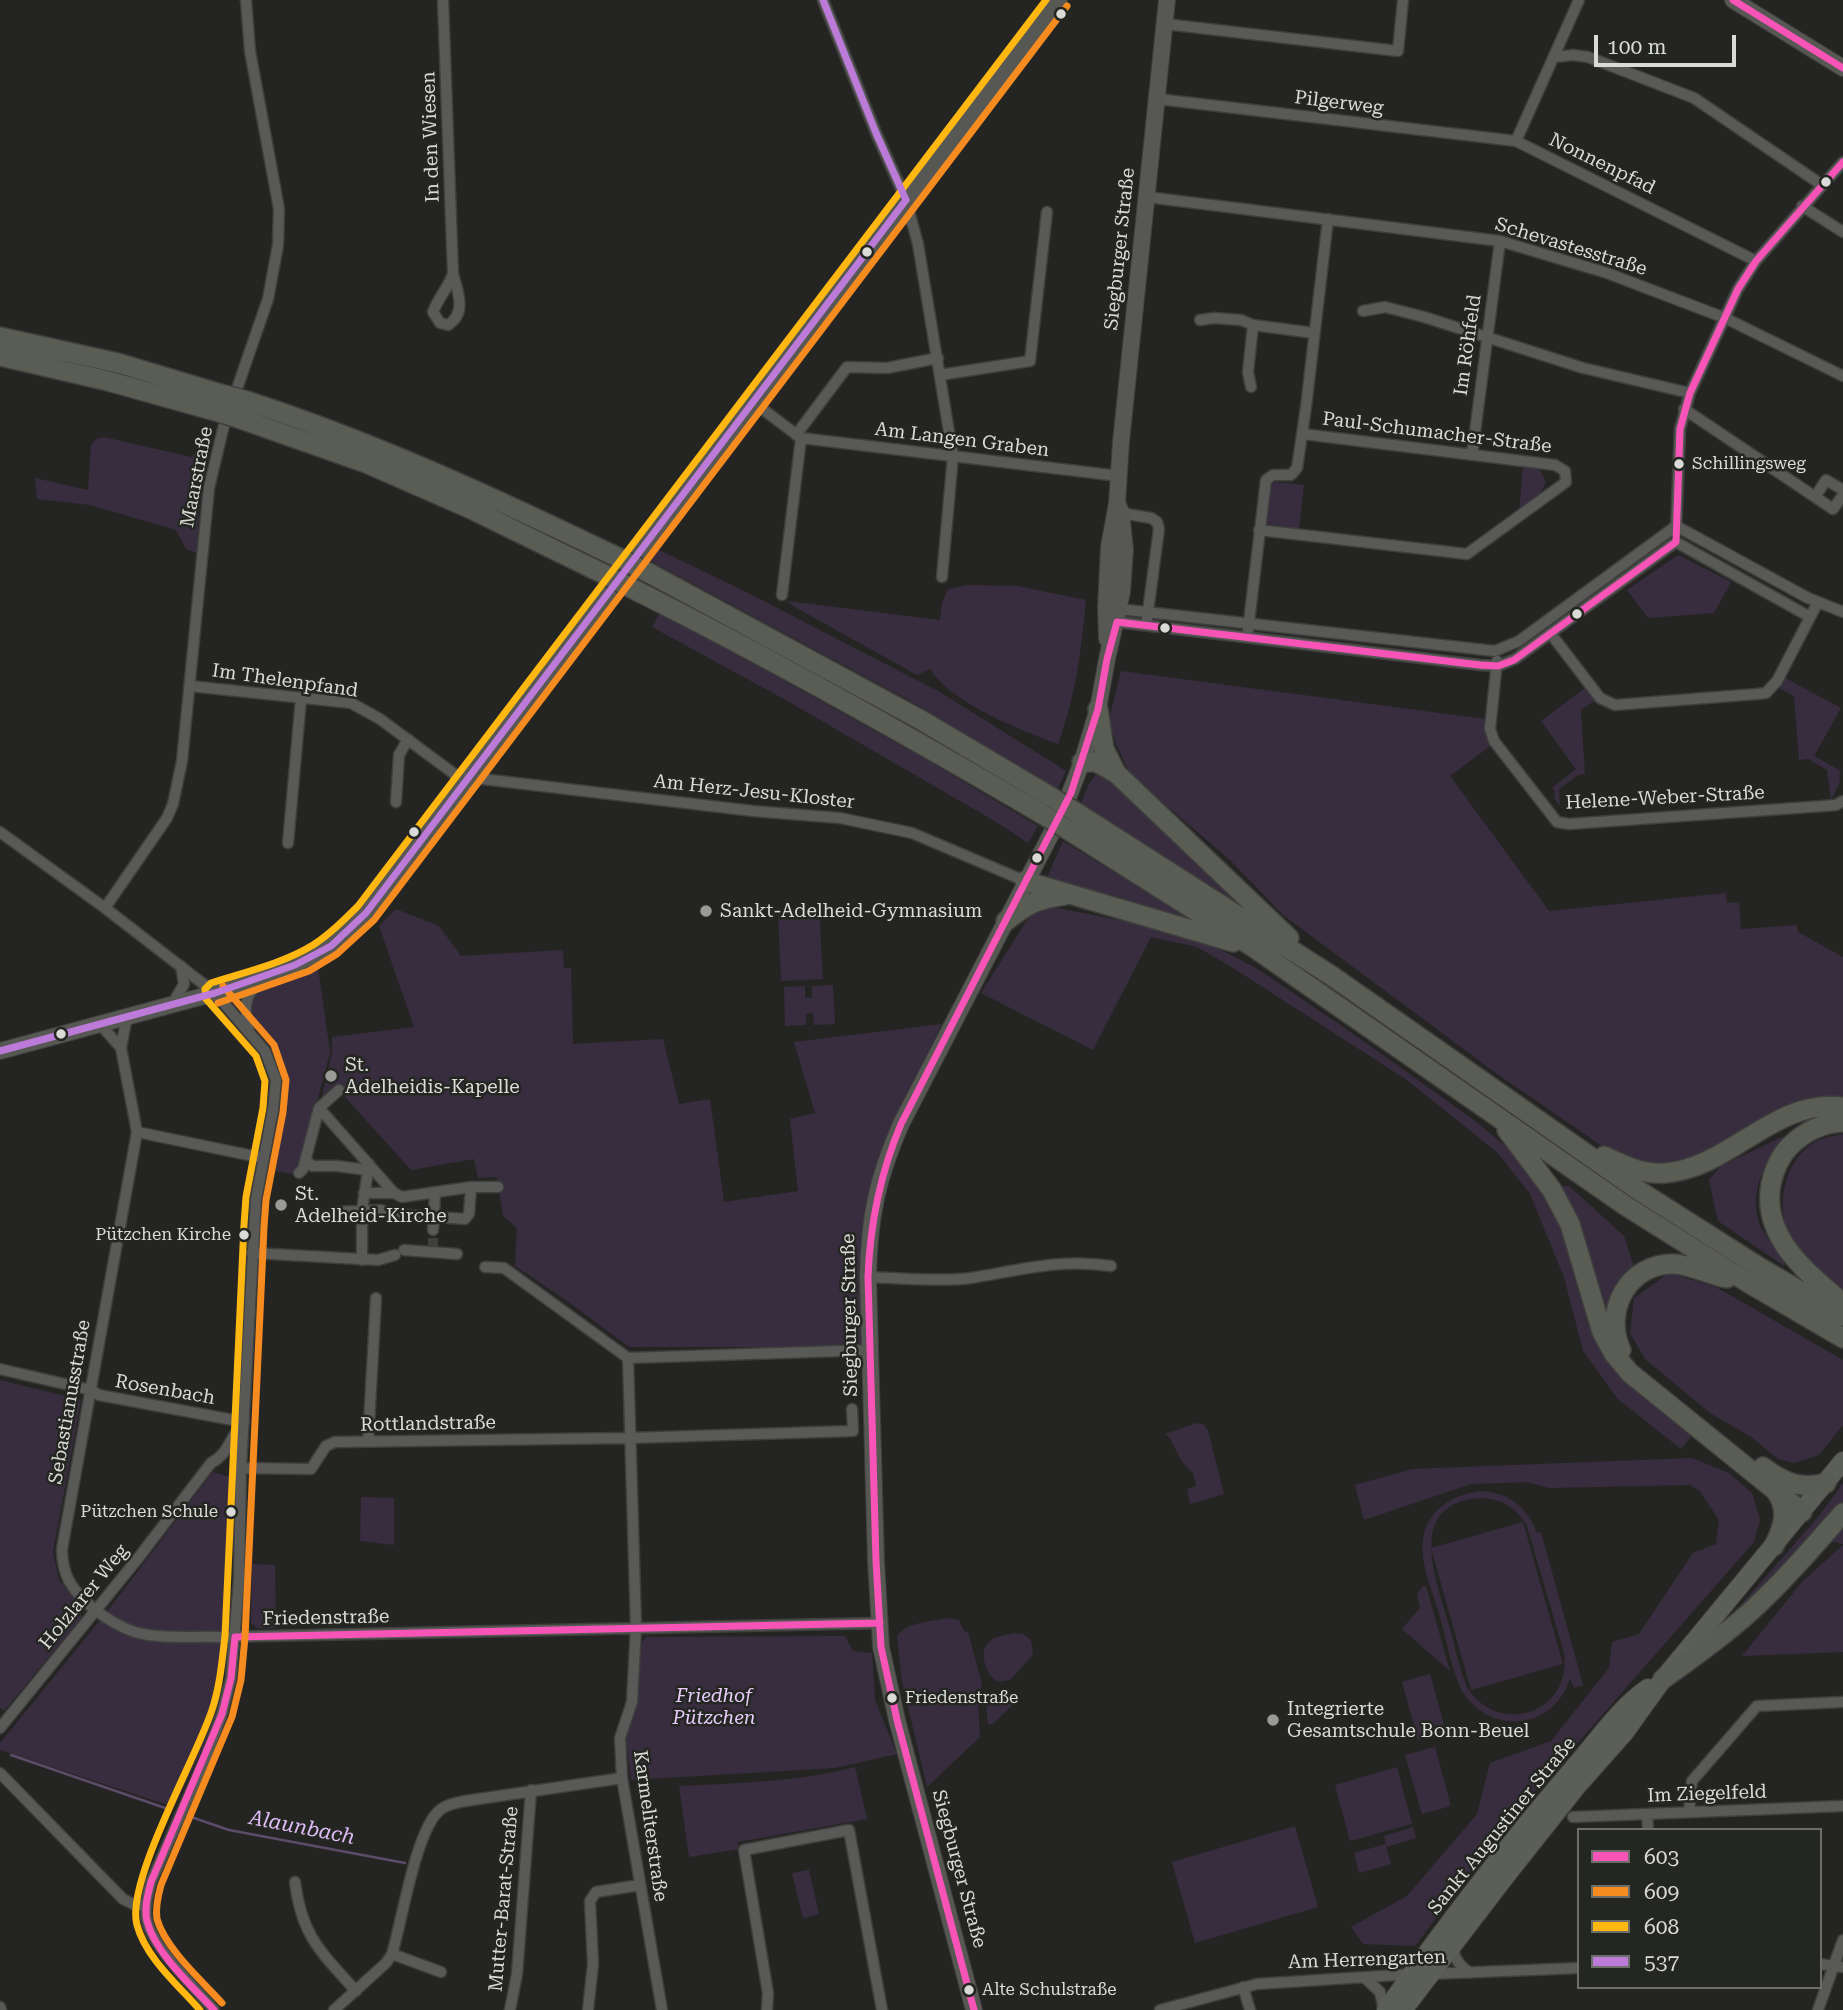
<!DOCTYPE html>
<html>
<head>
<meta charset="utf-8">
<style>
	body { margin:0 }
	#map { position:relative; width:1843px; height:2010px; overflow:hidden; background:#242522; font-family:"Roboto Serif",serif }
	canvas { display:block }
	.legend { position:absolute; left:1577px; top:1828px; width:245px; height:161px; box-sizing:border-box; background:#242621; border:2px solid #6d6e6a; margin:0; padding:9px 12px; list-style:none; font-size:21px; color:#dadbd8 }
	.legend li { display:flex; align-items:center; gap:14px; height:35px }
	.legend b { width:35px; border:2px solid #6d6e6a }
	.scale { position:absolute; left:1594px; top:35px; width:142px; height:32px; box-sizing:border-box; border:4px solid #dadbd8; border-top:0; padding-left:9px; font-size:21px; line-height:24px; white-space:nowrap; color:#dadbd8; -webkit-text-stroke:5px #242621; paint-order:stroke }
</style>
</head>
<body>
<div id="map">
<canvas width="1843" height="2010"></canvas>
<ul class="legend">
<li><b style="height:9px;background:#f853b6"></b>603</li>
<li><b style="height:9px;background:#f68b1f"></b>609</li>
<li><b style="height:9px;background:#feb811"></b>608</li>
<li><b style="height:9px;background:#bd7bd9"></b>537</li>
</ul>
<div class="scale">100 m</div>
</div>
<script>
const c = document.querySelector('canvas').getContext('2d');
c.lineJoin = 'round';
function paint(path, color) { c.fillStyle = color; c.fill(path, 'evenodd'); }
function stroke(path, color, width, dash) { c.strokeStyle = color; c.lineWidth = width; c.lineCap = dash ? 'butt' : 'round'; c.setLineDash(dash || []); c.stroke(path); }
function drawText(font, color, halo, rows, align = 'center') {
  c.font = font + ' "Roboto Serif",serif'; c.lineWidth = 5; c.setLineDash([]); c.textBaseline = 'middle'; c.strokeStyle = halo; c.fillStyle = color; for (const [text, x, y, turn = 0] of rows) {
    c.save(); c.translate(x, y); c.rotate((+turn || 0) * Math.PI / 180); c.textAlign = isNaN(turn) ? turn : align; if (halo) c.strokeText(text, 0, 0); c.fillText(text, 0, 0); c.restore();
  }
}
paint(new Path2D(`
	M104 437 191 457 203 447 209 449 199 511 197 553 186 549 176 530 90 505 37 499 35 478 88 490 91 445 96 439Z
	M1523 467 1540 470 1546 482 1539 495 1519 511Z
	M1275 482 1304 485 1299 529 1267 524 1270 486Z
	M657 549 748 593 938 691 1066 771 1057 790 918 705 649 560Z
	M1678 555 1731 582 1714 613 1648 618 1627 590Z
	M969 585 1017 586 1086 600C1081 651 1076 696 1058 744 1020 730 951 703 930 669L917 675 793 606 787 601 940 620 942 603 948 589Z
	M660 612 927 760 1038 826 1028 843 998 823 784 699 652 627Z
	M1121 671 1485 719 1489 747 1450 776 1549 911 1726 893 1727 903 1739 902 1741 929 1797 925 1798 932 1843 957V1098H1818L1703 1160 1664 1168 1627 1163 1500 1076 1283 915 1232 862 1130 774 1116 744 1109 719Z
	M1785 678 1841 708 1814 756 1841 771 1839 776 1840 782 1831 800 1827 770 1808 759 1799 760 1794 696 1779 688Z
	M1585 688 1595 701 1582 709 1581 713 1585 774 1578 775 1559 789 1560 806 1554 798 1555 792 1552 788 1576 769 1541 721Z
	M1100 769 1252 915 1081 803 1089 784Z
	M1063 841 1212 932 1046 880Z
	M1042 905 1154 927 1211 945 1256 968 1345 1028 1474 1120 1510 1150 1546 1191 1569 1248 1588 1324 1616 1367 1692 1436 1681 1449 1618 1399 1583 1351 1564 1277 1530 1194 1498 1153 1407 1080 1230 966 1197 947 1151 937 1093 1050 981 993 1027 920Z
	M396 909 439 926 461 956 563 950 564 968H571L573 1044 663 1039 679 1104 710 1099 724 1202 798 1191 790 1119 815 1113 794 1042 942 1024 890 1130 875 1175 864 1222 863 1347H629L566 1300 515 1266 517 1228 503 1216 497 1177 478 1178 474 1159 411 1170 337 1088 321 1101 332 1053V1037L414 1027 379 926Z
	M819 909 823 979 781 981 778 911Z
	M318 968 330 1052 298 1175 269 1170C277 1134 292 1095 279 1059 272 1040 243 1018 255 997 263 982 302 974 318 968Z
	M833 985 835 1024 814 1025 813 1013 806 1014V1025L785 1026 784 987 805 986V998H812V986Z
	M1843 1134V1293C1823 1277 1804 1259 1791 1237 1774 1210 1784 1161 1812 1144 1820 1138 1833 1136 1843 1134Z
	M1784 1136C1764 1165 1744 1198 1764 1233 1770 1243 1778 1251 1785 1260L1784 1266 1718 1221 1709 1180 1721 1166Z
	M1561 1186H1569L1624 1236 1635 1270 1607 1321 1580 1224Z
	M1669 1273 1716 1287 1843 1360V1425L1819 1455 1794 1463 1778 1459 1751 1437 1710 1413 1645 1359 1630 1333 1634 1298Z
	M0 1380 81 1400 53 1552 59 1580 81 1606V1618L4 1711 0 1708Z
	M1197 1423 1204 1425 1208 1431 1224 1494 1190 1504 1187 1489 1196 1486 1193 1473 1182 1462 1170 1438 1165 1434Z
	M1692 1458 1729 1473 1752 1493 1760 1520 1754 1542 1511 1819 1415 1946 1363 1944 1351 1927 1407 1896 1477 1814 1490 1763 1551 1741 1609 1668 1612 1642 1639 1634 1693 1553 1716 1544 1719 1520 1700 1491 1690 1485 1548 1488 1528 1482 1471 1484 1364 1520 1355 1485 1412 1469Z
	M213 1472 230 1477C226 1556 237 1641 214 1719 205 1749 187 1779 174 1807L0 1750V1743L106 1613Z
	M1843 1483V1544L1812 1538 1744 1612 1738 1608 1819 1516Z
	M1484 1491C1510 1494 1528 1508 1537 1533L1541 1532 1583 1685 1574 1688 1570 1678C1554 1730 1493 1736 1463 1693 1452 1671 1447 1644 1441 1620 1435 1600 1426 1578 1423 1557 1418 1517 1447 1493 1484 1491ZM1480 1498C1501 1498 1517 1508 1527 1526L1564 1653C1573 1713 1498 1738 1467 1687 1458 1665 1454 1641 1447 1619 1435 1575 1406 1504 1480 1498Z
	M361 1497 394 1498V1545L360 1541Z
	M1523 1522 1563 1664 1471 1690 1431 1548Z
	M1843 1545V1652L1742 1656 1802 1582Z
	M252 1564 275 1565 276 1628H257L251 1623Z
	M1423 1586H1426L1450 1671 1402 1629 1420 1608 1417 1594Z
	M949 1618 959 1620 964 1631 968 1632 982 1684 978 1699 980 1737 927 1787 902 1682 897 1637C904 1622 934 1621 949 1618Z
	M1013 1633 1023 1634 1031 1640 1033 1655 1010 1680 998 1682C986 1675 977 1651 990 1641 996 1636 1006 1635 1013 1633Z
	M845 1636 853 1651 872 1653 875 1700 897 1754 835 1768 631 1780 626 1739 638 1698 639 1645 647 1637Z
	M1430 1674 1446 1732 1418 1740 1402 1682Z
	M998 1693H1014L1015 1702 993 1724H988C987 1711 982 1696 998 1693Z
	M1435 1747 1451 1806 1422 1814 1405 1755Z
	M855 1767 867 1819 738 1842 739 1849 689 1857 679 1786C736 1783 800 1782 855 1767Z
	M1397 1767 1412 1824 1350 1841 1335 1785Z
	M1295 1826 1318 1907 1195 1943 1172 1862Z
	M1413 1827 1416 1838 1386 1847 1391 1864 1359 1873 1354 1853 1386 1844 1384 1836Z
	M809 1870 819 1914 803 1918 792 1873Z`), '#382d3f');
stroke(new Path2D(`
	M11 1755 171 1810
	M194 1818 229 1830 405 1863`), '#5d4b6a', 2.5);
stroke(new Path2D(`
	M433 1248V1230`), '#3f403d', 10, [10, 5]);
const street = new Path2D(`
	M443 0 453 274C458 292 467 313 448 325L440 323 433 312C438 298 448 288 453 274
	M823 0 876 133 906 200 918 244 953 456 942 577
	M1165 24 1398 51 1403 0
	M1555 57 1573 55 1588 57 1694 98 1822 185
	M1158 99 1516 141 1756 261
	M1516 141 1579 0
	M1147 197 1500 241 1607 273 1725 318 1843 376
	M1802 206 1843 232
	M1363 311 1385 307 1424 317 1583 368 1690 393
	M1200 320 1214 318 1241 320 1253 325 1314 333
	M940 375 1030 361 1047 212
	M1251 387 1248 372 1253 325
	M753 402 801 438 1119 476
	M1684 409 1833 509 1843 495
	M796 435 847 367 887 368 938 358
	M1472 455 1500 241
	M1815 497 1826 480 1843 490
	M1115 512 1151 518 1157 522 1159 529 1147 619
	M1676 526 1808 598 1843 612
	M1259 530 1467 554 1566 482 1565 471 1555 465 1303 434
	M1676 532 1680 429 1690 393 1738 289 1756 261 1843 162
	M1676 542 1810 617
	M782 595 801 438
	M1119 609 1495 651 1519 641 1676 526
	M1117 622 1480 665 1498 666 1515 659 1676 542
	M1248 630 1266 480 1273 475H1291L1297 468 1306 407 1328 219
	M1551 634 1600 698 1615 705 1757 694 1766 693 1777 681 1818 602
	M1497 661 1490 729 1494 741 1557 822 1569 824 1824 806 1836 805 1843 801
	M190 686 351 703 380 719 457 776 753 811 840 818 912 833 1025 881
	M396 802 399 755 408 739
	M0 832 105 908 215 993 265 1051 276 1080 273 1110 256 1199 241 1468 239 1580 231 1678 222 1714 207 1755 151 1882C148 1894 144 1908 147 1921 153 1947 196 1989 214 2010
	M288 843 301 699
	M105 908 167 818 173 804 182 761 209 488 223 429 268 299 278 245 279 209 250 51 246 0
	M173 1003 184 984 181 966
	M127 1016 121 1048 137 1132 62 1549C62 1560 64 1571 69 1581 82 1604 117 1629 143 1634 167 1639 195 1636 219 1637L880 1623
	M99 1023 121 1048
	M249 1031C244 1009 243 996 261 980
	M319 1108 394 1193 402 1197 471 1187H498
	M319 1108 339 1090
	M137 1132 263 1158
	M306 1160 312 1166H337L367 1170
	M299 1173 303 1169 319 1108
	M364 1193H394
	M336 1212 381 1210 392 1214 465 1219 469 1214 471 1187
	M433 1230 435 1194
	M404 1250 457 1254
	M252 1253 378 1260 395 1255
	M362 1260V1210L369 1164
	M485 1267 504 1268 628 1358 871 1350
	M868 1277C897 1278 943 1282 971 1278 1020 1270 1061 1258 1111 1266
	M628 1358 636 1627 632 1702 620 1738 622 1778 662 2010
	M0 1369 91 1390 99 1395 244 1422
	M368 1442 376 1298
	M241 1468 311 1469 326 1446 335 1442 629 1438 853 1431 852 1409
	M0 1728 139 1557 211 1463C230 1453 229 1437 244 1422
	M0 1773 123 1899 135 1905H146
	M1689 1812 1692 1781 1757 1706 1843 1702
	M1647 1814 1648 1830
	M1573 1817 1843 1806
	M295 1882C302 1937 321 1952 356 1991
	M1453 1945C1454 1959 1459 1965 1470 1973
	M392 1954 441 1972
	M1820 1964 1843 1967
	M1429 1974 1579 1968
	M1364 1977 1380 1992 1384 2010
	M1243 1987 1250 2010
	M0 2007 1 2010
	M334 2010 386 1963 392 1954C402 1921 416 1829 440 1810 447 1804 456 1803 465 1801L622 1778
	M510 2010 517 1974 531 1790
	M588 2010 593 1964 590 1901 596 1892 640 1885
	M767 2010 768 1993 744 1850 849 1830 882 2010
	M1160 2010 1257 1984 1413 1974
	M1818 2010 1843 1940`);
const secondary = new Path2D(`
	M1733 0 1843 68
	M1107 639 1106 608 1109 547 1117 503 1121 442 1167 0
	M0 1051 215 993 295 965 331 946 366 913 1059 0
	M974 2010 897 1720 881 1647 876 1561 868 1277C869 1218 877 1179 901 1124L1063 811 1082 762 1098 709 1107 659 1122 592 1125 549 1121 512 1117 503`);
const primary = new Path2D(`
	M1386 2010C1445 1926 1509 1843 1575 1766 1598 1740 1619 1708 1648 1688
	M1403 2010 1509 1872 1578 1785 1625 1732 1663 1679 1843 1461`);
const highway = new Path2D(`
	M0 337 118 363 221 394
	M0 356 108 381 215 411
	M247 401C376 443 497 499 619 558
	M241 419 366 463 471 509 608 576
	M649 573 921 720 1051 797
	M639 592C776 661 909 736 1042 814
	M1098 709 1104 749 1116 773 1289 938
	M1082 762H1096L1116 773
	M1074 811 1332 976 1638 1190 1759 1267 1843 1316
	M1065 828 1253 947 1626 1206 1747 1282 1843 1338
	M1025 881 1233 942
	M1006 921C1027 904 1037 899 1065 895
	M1843 1122C1822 1123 1805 1131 1790 1146 1780 1156 1774 1170 1771 1184 1761 1237 1807 1273 1843 1303
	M1507 1130 1552 1190 1570 1224 1602 1332 1614 1354 1630 1373 1802 1512
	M1604 1156C1623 1165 1643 1175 1665 1173 1731 1168 1774 1098 1843 1107
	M1621 1350C1603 1311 1628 1263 1674 1264 1693 1265 1709 1275 1727 1278
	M1763 1467C1783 1482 1800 1490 1826 1483
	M1774 1546C1783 1527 1789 1511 1777 1493
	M1663 1679C1693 1658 1722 1637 1750 1612 1783 1582 1813 1547 1843 1513`);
stroke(street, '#3e3f3d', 13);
stroke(secondary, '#3e3f3d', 18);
stroke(primary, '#3e3f3d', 20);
stroke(highway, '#3e3f3d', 22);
stroke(street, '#595958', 10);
stroke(secondary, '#575854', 16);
stroke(primary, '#5c5f58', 18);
stroke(highway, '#5a5d53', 19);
const highwayBridge = new Path2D(`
	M221 394 247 401
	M215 411 241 419
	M619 558 649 573
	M608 576 639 592
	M1051 797 1074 811
	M1042 814 1065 828`);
stroke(highwayBridge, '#3e3f3d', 22, []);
stroke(highwayBridge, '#5a5d53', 19);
stroke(new Path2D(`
	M1733 0 1843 68
	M214 2010C192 1986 155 1953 147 1921 144 1908 148 1894 151 1882L222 1714 231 1678 235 1637 880 1623
	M974 2010 897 1720 881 1647 876 1561 868 1277C870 1223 880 1174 901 1124L1071 793 1098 709 1107 659 1117 622 1480 665 1498 666 1514 660 1676 542 1680 429 1690 393 1738 289 1756 261 1843 162`), '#f853b6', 7);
stroke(new Path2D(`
	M218 1003 309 971 337 954 374 920 1067 6
	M222 2003C202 1981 165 1948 157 1919 155 1908 158 1896 161 1885L232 1717 241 1680 245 1637 264 1227 266 1200 283 1112 286 1080 274 1045 223 986`), '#f68b1f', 7);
stroke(new Path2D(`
	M200 2010C178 1985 146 1958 137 1925 125 1882 197 1757 212 1710 220 1686 222 1661 225 1636L244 1225 246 1197 263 1108 265 1081 256 1056 206 999 205 989 211 983C245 972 282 964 313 945 330 934 344 920 358 906L1046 0`), '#feb811', 7);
stroke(new Path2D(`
	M823 0 876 133 906 200
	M0 1051 215 993 295 965 331 946 366 913 906 200`), '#bd7bd9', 7);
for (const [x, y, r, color] of [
	[1061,14,6,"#dadbd8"],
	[1826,182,6,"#dadbd8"],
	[867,252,6,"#dadbd8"],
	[1679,464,6,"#dadbd8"],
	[1577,614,6,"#dadbd8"],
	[1165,628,6,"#dadbd8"],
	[414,832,6,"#dadbd8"],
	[1037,858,6,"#dadbd8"],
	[706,911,7,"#9a9b98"],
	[61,1034,6,"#dadbd8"],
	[331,1076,7,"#9a9b98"],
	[281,1205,7,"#9a9b98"],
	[244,1235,6,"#dadbd8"],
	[231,1512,6,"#dadbd8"],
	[892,1698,6,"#dadbd8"],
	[1273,1720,7,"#9a9b98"],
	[969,1990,6,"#dadbd8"]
]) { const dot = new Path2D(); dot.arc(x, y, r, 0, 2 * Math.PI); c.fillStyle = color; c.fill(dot); stroke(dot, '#242621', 2.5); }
drawText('17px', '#dadbd8', '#242621', [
	["Schillingsweg",1692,464],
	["Pützchen Kirche",231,1235,"right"],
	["Pützchen Schule",218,1512,"right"],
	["Friedenstraße",905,1698],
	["Alte Schulstraße",982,1990]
], 'left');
drawText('19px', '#dadbd8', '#242621', [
	["Pilgerweg",1339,103,7],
	["In den Wiesen",431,137,-92],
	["Nonnenpfad",1602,164,26],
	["Schevastesstraße",1571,247,17],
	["Siegburger Straße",1120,249,-84],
	["Im Röhfeld",1468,345,-82],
	["Paul-Schumacher-Straße",1437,433,7],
	["Am Langen Graben",962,440,7],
	["Maarstraße",197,477,-79],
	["Im Thelenpfand",285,681,8],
	["Am Herz-Jesu-Kloster",754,792,6],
	["Helene-Weber-Straße",1665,798,-3],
	["Siegburger Straße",850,1315,-91],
	["Rosenbach",165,1390,10],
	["Sebastianusstraße",70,1402,-80],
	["Rottlandstraße",428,1424,-1],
	["Holzlarer Weg",84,1597,-51],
	["Friedenstraße",326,1618,-1],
	["Im Ziegelfeld",1707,1794,-2],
	["Karmeliterstraße",650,1826,82],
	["Sankt Augustiner Straße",1502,1826,-51],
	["Siegburger Straße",959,1869,75],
	["Mutter-Barat-Straße",504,1899,-85],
	["Am Herrengarten",1367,1960,-2]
]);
drawText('19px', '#dadbd8', '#242621', [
	["Sankt-Adelheid-Gymnasium",720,911],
	["St.",345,1065],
	["Adelheidis-Kapelle",345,1087],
	["St.",295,1194],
	["Adelheid-Kirche",295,1216],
	["Integrierte",1287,1709],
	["Gesamtschule Bonn-Beuel",1287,1731]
], 'left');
drawText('italic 19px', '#e6cbfb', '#242621', [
	["Friedhof",714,1696],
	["Pützchen",714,1718]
]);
drawText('italic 21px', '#ddbbf6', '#242621', [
	["Alaunbach",302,1828,11]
]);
</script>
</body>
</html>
